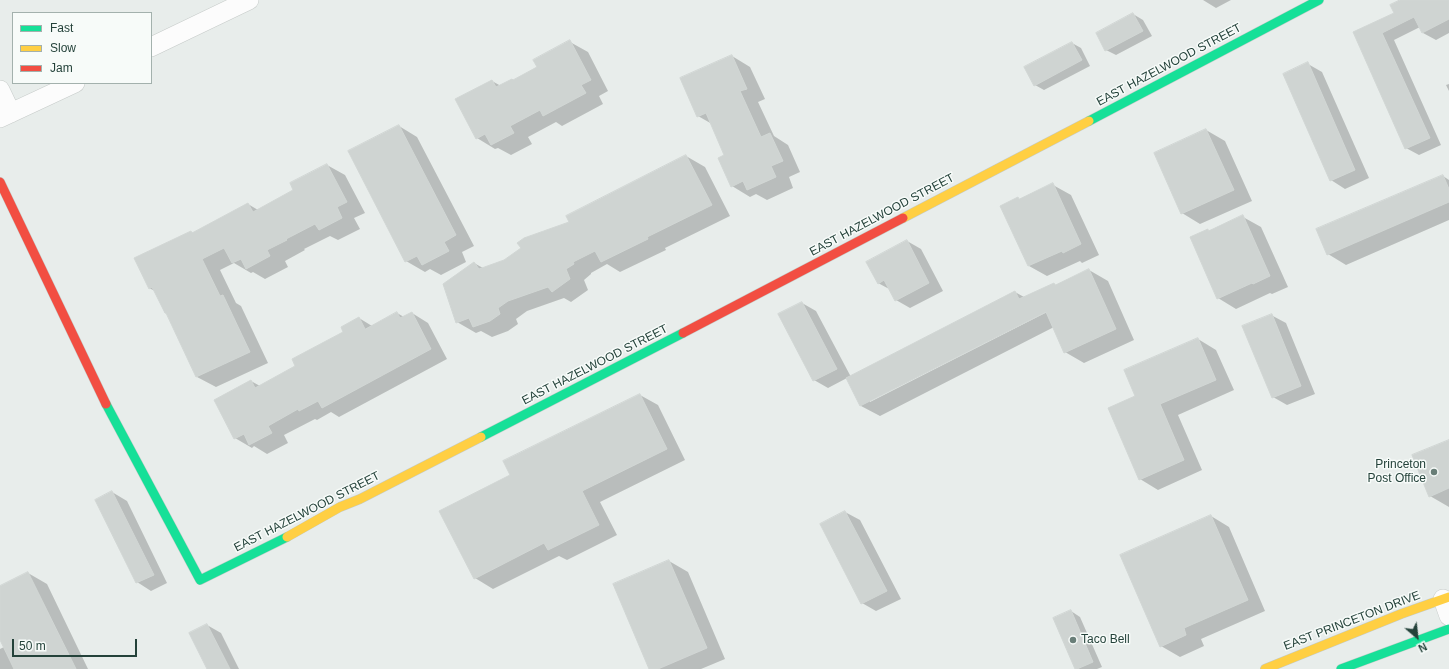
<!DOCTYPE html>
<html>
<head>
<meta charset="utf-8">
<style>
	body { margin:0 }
	#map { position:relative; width:1449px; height:669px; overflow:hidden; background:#e8edeb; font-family:Arial,sans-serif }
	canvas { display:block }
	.legend { position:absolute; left:12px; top:12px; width:140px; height:72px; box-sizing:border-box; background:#f7fbf9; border:1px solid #a3b1ad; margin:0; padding:5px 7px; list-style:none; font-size:12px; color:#24423a }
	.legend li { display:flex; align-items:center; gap:8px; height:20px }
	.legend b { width:20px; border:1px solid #a3b1ad }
	.north { position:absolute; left:1397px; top:617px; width:40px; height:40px; -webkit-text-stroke:3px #f7fbf9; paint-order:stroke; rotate:152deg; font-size:11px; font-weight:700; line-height:16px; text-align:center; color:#24423a }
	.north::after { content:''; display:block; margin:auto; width:14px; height:18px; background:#24423a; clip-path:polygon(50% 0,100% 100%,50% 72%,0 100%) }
	.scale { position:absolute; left:12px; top:639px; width:125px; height:18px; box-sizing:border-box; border:2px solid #24423a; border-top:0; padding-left:5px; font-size:12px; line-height:14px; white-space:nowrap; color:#24423a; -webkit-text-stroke:3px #f7fbf9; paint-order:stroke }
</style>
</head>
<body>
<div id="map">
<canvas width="1449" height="669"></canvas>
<ul class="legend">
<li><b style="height:5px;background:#16e098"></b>Fast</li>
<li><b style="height:5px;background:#ffcf43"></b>Slow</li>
<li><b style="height:5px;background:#f24e42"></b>Jam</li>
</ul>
<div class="north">N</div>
<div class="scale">50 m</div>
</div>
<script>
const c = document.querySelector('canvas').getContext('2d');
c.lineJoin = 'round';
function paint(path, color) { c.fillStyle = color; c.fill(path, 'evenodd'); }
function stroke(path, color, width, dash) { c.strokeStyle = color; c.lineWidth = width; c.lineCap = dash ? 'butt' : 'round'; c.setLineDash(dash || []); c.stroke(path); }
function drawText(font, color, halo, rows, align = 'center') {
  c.font = font + ' Arial,sans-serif'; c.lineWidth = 3; c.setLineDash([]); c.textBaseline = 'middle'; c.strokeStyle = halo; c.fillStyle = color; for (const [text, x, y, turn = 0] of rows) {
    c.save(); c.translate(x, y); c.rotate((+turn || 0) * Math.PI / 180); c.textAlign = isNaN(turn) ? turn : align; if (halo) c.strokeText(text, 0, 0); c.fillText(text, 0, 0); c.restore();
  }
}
paint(new Path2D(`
	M1203 0H1231L1216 8Z
	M1403 0H1449V33L1436 40 1423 33 1420 27 1394 40 1441 145 1419 155 1406 148 1354 32 1396 13Z
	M1133 14 1143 20 1152 36 1116 55 1106 50Z
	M570 42 588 52 608 91 599 96 603 104 562 126 556 122 528 137 532 144 511 155 498 148 495 149 477 138 492 81 501 86 513 81 538 67Z
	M1072 43 1081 48 1090 66 1044 90 1035 85Z
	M732 56 750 67 765 99 758 102 774 136 788 145 800 172 789 177 793 188 767 200 756 194 750 197 732 186 725 156 712 124 698 116Z
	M1308 64 1322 72 1369 178 1345 189 1331 180 1285 74Z
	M1449 84V91L1446 85Z
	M399 126 417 137 474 246 462 252 466 262 441 275 430 269 425 272 406 261Z
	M1206 130 1225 141 1252 201 1200 224 1182 213 1155 153Z
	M686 156 705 167 730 216 665 248 666 250 620 272 607 264 591 273V274L584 280 588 290 571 302 564 298 527 311 516 319 518 324 508 331 492 337 481 331 476 333 457 322 474 263 483 268 505 261Z
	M327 165 345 175 365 213 354 218 360 229 338 240 330 236 304 249 305 250 285 261 288 267 265 279 253 272 251 273 234 263 220 270 236 303 241 306 268 363 216 387 197 377 168 314 165 313 155 291 149 288 191 232 193 233 248 204 258 210 295 190Z
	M1443 176 1449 180V220L1346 265 1328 254Z
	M1053 185 1071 195 1099 255 1082 263 1080 261 1047 276 1029 266 1002 206 1018 199 1020 200Z
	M1243 217 1261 227 1288 287 1272 294 1270 293 1236 309 1218 298 1208 230 1209 231Z
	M907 241 921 249 943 291 910 308 896 300 891 290 878 283Z
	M1089 270 1108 281 1134 340 1084 363 1065 352 1054 327 880 416 861 406 847 378 828 388 814 380 802 303 816 311 851 377 1015 292 1024 297 1054 284 1056 285ZM1050 308 1051 310 870 402V400Z
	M397 313 404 317 412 313 428 323 447 359 339 417 331 412 317 420 315 419 284 435 288 443 267 454 254 446 252 448 235 438 251 381 260 386 297 367 345 332 359 318 372 326Z
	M1271 315 1286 323 1315 394 1287 405 1273 397Z
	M1198 339 1216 350 1234 390 1178 415 1202 470 1158 490 1140 479 1137 397Z
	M640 395 658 405 685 460 600 502 617 535 567 560 559 556 493 589 475 578 512 475Z
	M1449 441V507L1430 496Z
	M112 492 127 501 167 583 151 591 137 582Z
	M845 512 860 520 901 599 876 611 862 603Z
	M1211 516 1229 527 1265 611 1201 639 1204 646 1180 657 1161 646Z
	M669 561 688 572 725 659 701 669H650Z
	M28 573 47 584 88 669H0V649L4 647 0 638V587Z
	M1071 611 1080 617 1102 667 1097 669H1077Z
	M207 625 221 633 239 669H208Z`), '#0003');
const building = new Path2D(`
	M1400 0H1449V19L1422 33 1414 17 1382 33 1430 138 1405 149 1353 32 1394 13 1390 5Z
	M1133 13 1143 31 1105 51 1096 33Z
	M570 40 591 80 581 85 586 93 543 116 540 110 510 126 514 133 491 145 485 134 476 139 455 99 492 80 496 87 512 79 513 80 537 67 533 60Z
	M1072 42 1082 60 1034 86 1024 67Z
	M732 55 747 89 740 91 761 137 770 133 783 161 771 166 776 177 747 190 743 181 731 187 718 158 724 155 706 113 697 117 680 78Z
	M1308 62 1355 170 1330 181 1283 74Z
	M399 125 456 235 444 242 449 251 422 265 417 256 405 262 348 151Z
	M1206 129 1234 190 1181 214 1154 153Z
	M686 155 712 205 647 237 648 239 601 262 595 251 573 262 574 264 566 269 570 279 552 292 548 287 508 301 498 308 500 314 490 321 473 327 469 318 456 323 443 284 474 262 479 269 504 260 521 248 517 243 524 238 569 222 566 216Z
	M327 164 347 202 337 207 342 218 319 230 315 224 286 239 287 240 267 250 270 256 246 269 241 259 232 263 224 248 202 259 220 296 223 295 250 352 196 377 166 313H165L152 287 149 289 134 258 191 231 192 233 248 203 253 212 293 190 290 183Z
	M1443 175 1449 189V202L1327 255 1316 229Z
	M1053 183 1081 244 1063 253 1062 251 1028 266 1000 206 1018 197 1019 199Z
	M1243 215 1270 276 1253 284 1252 283 1217 299 1190 237 1208 229V231Z
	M907 240 929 283 895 301 884 280 878 284 866 262Z
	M1089 269 1116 329 1064 353 1046 312 860 406 846 378 1015 291 1019 299 1054 283 1055 285Z
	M802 302 837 369 813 381 778 314Z
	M397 312 400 318 412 312 431 349 322 408 318 401 299 411 298 409 268 426 272 433 249 445 244 434 234 439 214 400 251 380 255 388 295 366 292 359 343 332 341 327 359 317 365 329Z
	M1272 314 1301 386 1272 398 1242 326Z
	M1198 338 1216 380 1160 404 1184 460 1139 480 1108 408 1135 396 1124 370Z
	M640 394 667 449 582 491 599 525 548 550 544 543 474 579 439 511 510 475 503 461Z
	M1449 440V488L1429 497 1412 455Z
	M112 491 154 575 136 583 95 500Z
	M845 511 887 591 861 604 820 524Z
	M1211 515 1248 600 1184 628 1186 635 1160 647 1120 555Z
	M669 560 707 648 658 669H649L613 584Z
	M28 572 76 669H14L0 640V586Z
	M1071 610 1093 662 1077 669H1075L1053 618Z
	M207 624 230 669H207L189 633Z`);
paint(building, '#cfd4d2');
stroke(building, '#d1d6d4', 1);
const street = new Path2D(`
	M151 47 249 0
	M0 90 11 113
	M0 118 75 83
	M1443 599 1449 616`);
const fast = new Path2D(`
	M1089 121 1319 0
	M106 404 200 580 287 537
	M481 437 683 333
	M1341 669 1449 629`);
const slow = new Path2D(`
	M903 218 1089 121
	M287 537 340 507 360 499 481 437
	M1265 669 1401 614 1449 597`);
const jam = new Path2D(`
	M0 182 106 404
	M683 333 903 218`);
stroke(street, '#c5cac8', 20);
stroke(fast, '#c3cbc8', 10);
stroke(slow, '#c3cbc8', 10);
stroke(jam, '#c3cbc8', 10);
stroke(street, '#fcfcfc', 19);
stroke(fast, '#16e098', 9);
stroke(slow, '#ffcf43', 9);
stroke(jam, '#f24e42', 9);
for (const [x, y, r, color] of [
	[1434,472,4,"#697e78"],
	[1073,640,4,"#697e78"]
]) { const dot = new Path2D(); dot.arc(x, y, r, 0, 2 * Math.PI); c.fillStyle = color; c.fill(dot); stroke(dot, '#f7fbf9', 1.5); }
drawText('12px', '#24423a', '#f7fbf9', [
	["EAST HAZELWOOD STREET",1169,65,-28],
	["EAST HAZELWOOD STREET",882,215,-28],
	["EAST HAZELWOOD STREET",595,365,-27],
	["EAST HAZELWOOD STREET",307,512,-27],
	["EAST PRINCETON DRIVE",1352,621,-21]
]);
drawText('12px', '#24423a', '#f7fbf9', [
	["Princeton",1426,465],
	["Post Office",1426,479],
	["Taco Bell",1081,640,"left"]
], 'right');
</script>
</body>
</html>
